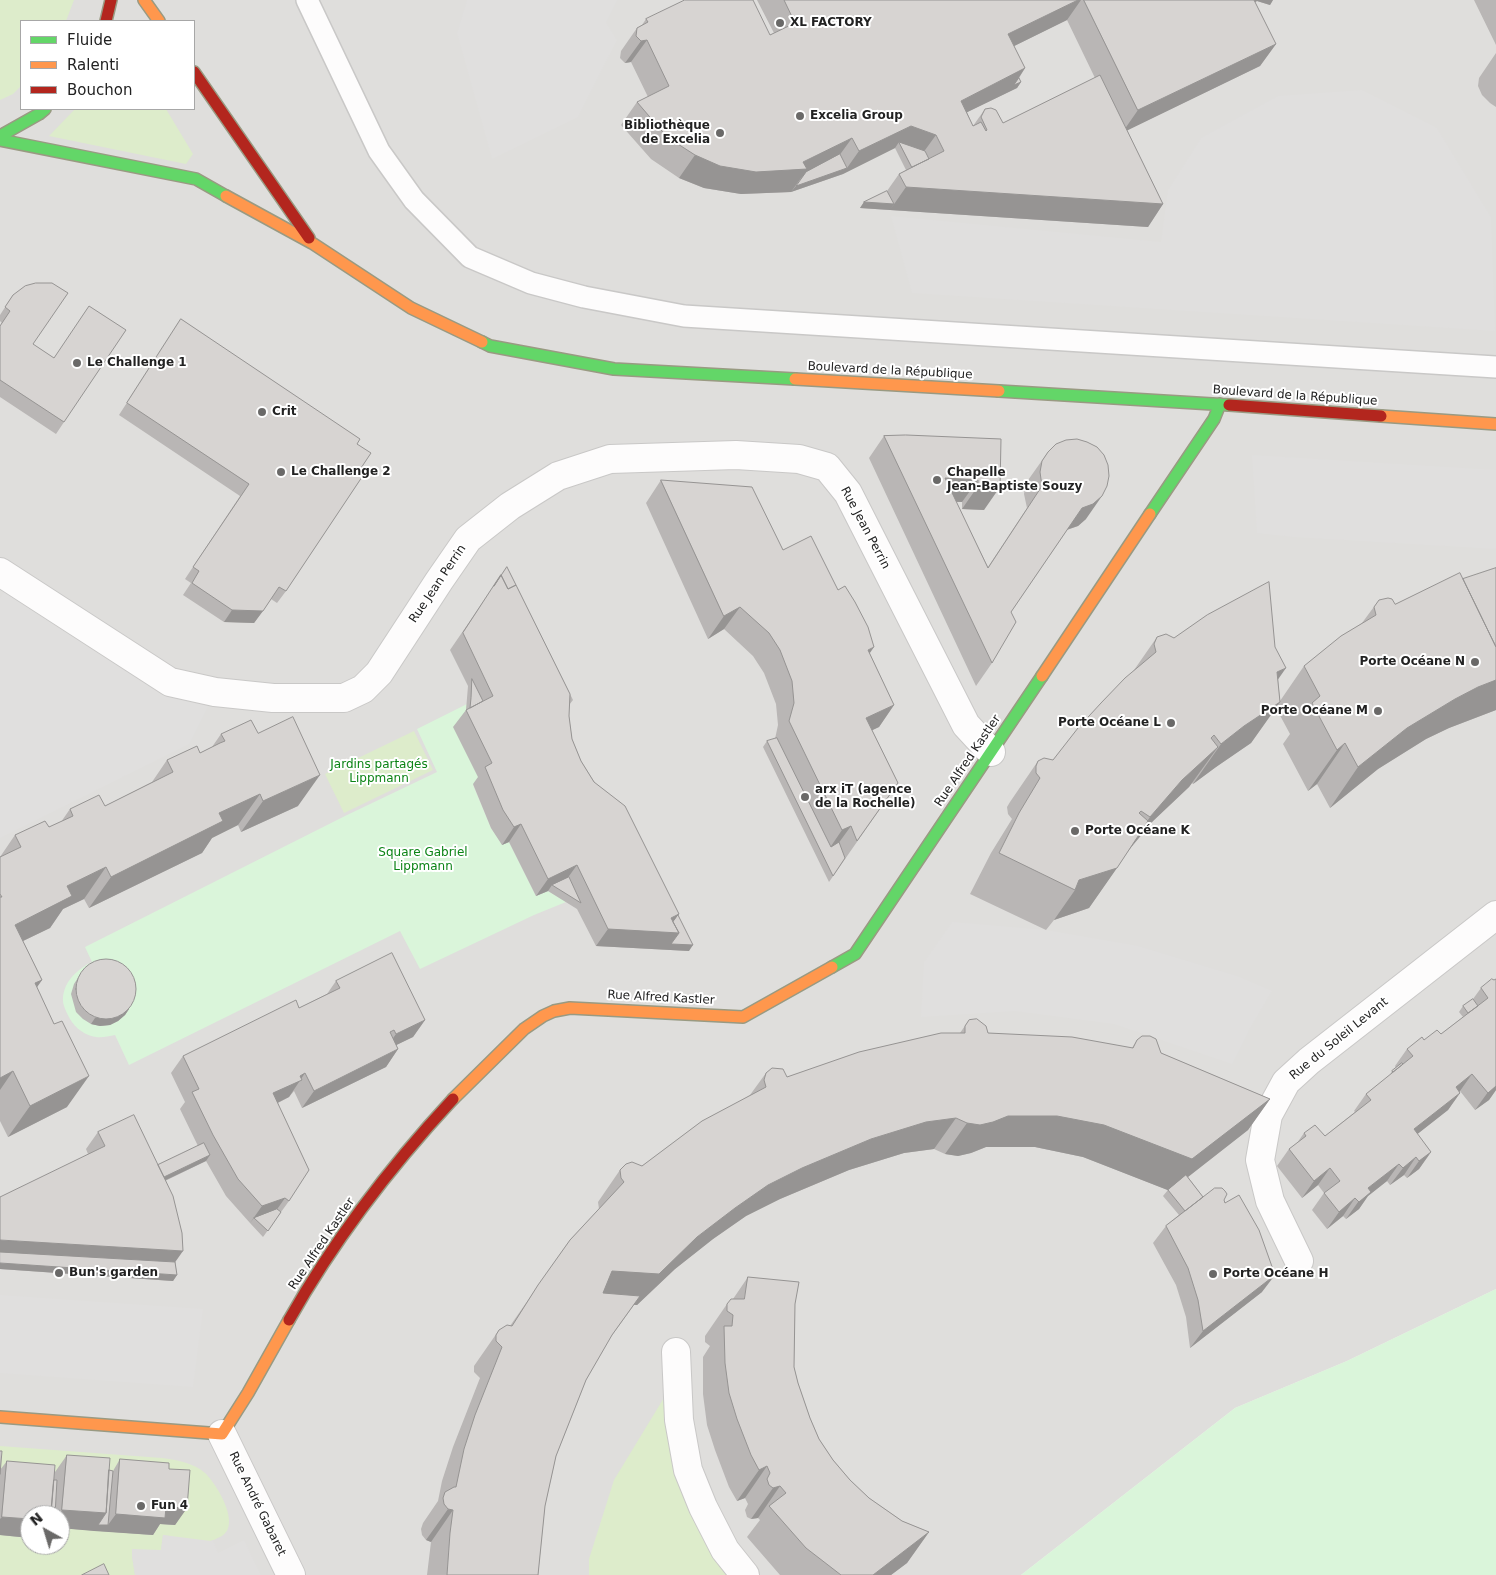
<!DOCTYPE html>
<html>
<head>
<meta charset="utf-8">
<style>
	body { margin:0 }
	#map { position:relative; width:1496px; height:1575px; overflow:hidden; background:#f0eeeb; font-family:"DejaVu Sans",sans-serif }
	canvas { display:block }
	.legend { position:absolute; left:20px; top:20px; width:175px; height:90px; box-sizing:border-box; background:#fff; border:1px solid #a7a7a7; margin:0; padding:6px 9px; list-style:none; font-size:15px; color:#222 }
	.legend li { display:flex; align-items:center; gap:10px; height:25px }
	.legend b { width:25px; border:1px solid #a7a7a7 }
	.north { position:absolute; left:20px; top:1505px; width:50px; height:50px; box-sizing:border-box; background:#fff; border:1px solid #a7a7a7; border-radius:50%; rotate:321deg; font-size:14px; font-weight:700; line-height:20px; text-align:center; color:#222 }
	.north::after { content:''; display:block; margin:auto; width:18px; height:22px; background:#6a6968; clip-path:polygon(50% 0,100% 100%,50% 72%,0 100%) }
</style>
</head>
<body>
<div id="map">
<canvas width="1496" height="1575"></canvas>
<ul class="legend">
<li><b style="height:6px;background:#63d668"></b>Fluide</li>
<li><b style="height:6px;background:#ff974d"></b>Ralenti</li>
<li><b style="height:6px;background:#b3261e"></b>Bouchon</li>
</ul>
<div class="north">N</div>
</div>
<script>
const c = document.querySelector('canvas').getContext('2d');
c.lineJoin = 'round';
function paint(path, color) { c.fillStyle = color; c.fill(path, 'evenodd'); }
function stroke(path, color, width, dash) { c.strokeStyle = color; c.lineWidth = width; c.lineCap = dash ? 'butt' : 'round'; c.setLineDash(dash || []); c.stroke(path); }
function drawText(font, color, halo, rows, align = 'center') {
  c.font = font + ' "DejaVu Sans",sans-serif'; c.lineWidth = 4; c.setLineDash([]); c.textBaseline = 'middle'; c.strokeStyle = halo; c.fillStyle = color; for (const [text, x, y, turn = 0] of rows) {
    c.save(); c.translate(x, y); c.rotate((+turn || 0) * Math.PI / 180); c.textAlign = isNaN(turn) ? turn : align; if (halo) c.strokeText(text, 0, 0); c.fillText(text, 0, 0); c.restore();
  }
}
paint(new Path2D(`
	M0 0H1496V1289L1347 1361 1235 1408 1021 1575H0ZM21 21H194V109H21ZM30 1515H60V1545H30Z`), '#dfdedc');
paint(new Path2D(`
	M0 0H74L66 21H21V86L13 94 0 100Z
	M75 109H166L193 154 186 164 49 136Z
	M414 731 433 770 344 813 325 774Z
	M676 1378 679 1420 745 1575H589V1559L614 1480Z
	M0 1446 162 1458C177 1460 194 1463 205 1473 217 1484 243 1527 220 1537 217 1538 213 1541 209 1541 197 1542 176 1537 163 1535L161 1550 132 1556 135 1575H0ZM30 1515H60V1545H30Z`), '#ddeccb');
paint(new Path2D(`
	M467 704 465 722 454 728 480 781 473 785 491 828 502 844 509 842 536 896 548 891 566 902 534 915 420 969 400 931 129 1065 115 1035C109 1036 102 1038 96 1037 86 1036 75 1028 70 1019 67 1013 62 1005 63 997 65 980 78 969 92 962L85 947 345 816 437 772 417 729Z
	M1496 1289V1575H1021L1235 1408 1347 1361Z`), '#daf5da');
paint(new Path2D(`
	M467 0H617L606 22 617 40 578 117 492 159 457 33Z
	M1362 90 1437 128 1491 217 1495 331 912 293 891 216 1161 242 1168 190 1201 138 1278 96Z
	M1252 455 1496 470V549L1294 537 1257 533Z
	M12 580 215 692 189 744 0 838V598Z
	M952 922 1046 930 1138 946 1237 976 1272 991 1248 1032 1232 1064 1114 1024 1015 1011 921 1017 924 962Z
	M0 1295 203 1309 193 1387 0 1373Z
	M163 1535 211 1541 213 1540 218 1553 244 1540 261 1575H135L132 1556V1549L161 1550Z`), '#e0dfde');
const lane = new Path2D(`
	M307 0 379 151 414 200 470 257 531 283 584 297 684 316 1496 367`);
const street = new Path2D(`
	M0 572 170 682 215 692 273 698H344L363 689 379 673 439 581 468 539 510 506 558 476 610 459 736 455 799 459 827 467 848 493 966 725 991 752
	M1299 1261 1270 1201 1260 1160 1268 1115 1286 1082 1309 1061 1496 915
	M676 1352 679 1420 688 1470 703 1507 725 1550 745 1575
	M222 1434 291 1575`);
const fast = new Path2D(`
	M0 136 39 114 45 109
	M0 140 196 179 226 196
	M482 342 490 346 614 369 795 379
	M999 391 1229 405
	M1150 514 1214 419 1220 404
	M832 967 855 954 1042 676`);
const slow = new Path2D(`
	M144 0 159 21
	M226 196 312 243 411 308 482 342
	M795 379 999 391
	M1381 416 1496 424
	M1042 676 1150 514
	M453 1099 524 1029 543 1016 554 1011 570 1008 743 1017 832 967
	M0 1417 222 1434 248 1393 289 1320`);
const jam = new Path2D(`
	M106 21 111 0
	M194 72 309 238
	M1229 405 1381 416
	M289 1320C334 1240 390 1167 453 1099`);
stroke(lane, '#c9c8c7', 24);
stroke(street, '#c9c8c7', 30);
stroke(fast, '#999a82', 14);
stroke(slow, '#999a82', 14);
stroke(jam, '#999a82', 14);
stroke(lane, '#fdfcfc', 21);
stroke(street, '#fdfcfc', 28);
stroke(fast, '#63d668', 11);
stroke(slow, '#ff974d', 11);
stroke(jam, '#b3261e', 11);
paint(new Path2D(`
	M757 0H1273L1270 5 1257 1 1255 2 1276 44 1260 66 1127 130 1163 204 1148 227 860 208 864 202 887 191 899 174 906 170 895 148 843 174 791 192 741 194 704 188 679 178 651 159 621 125 637 102 648 97 631 62 625 63 620 58 621 51 637 28 642 25 646 19 770 35 774 33ZM1067 20 1095 78 1003 123 985 109 973 126 967 112 1017 88 1021 82 1019 78 1025 68 1014 46Z
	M1474 0H1496V45Z
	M1496 53V107L1490 103 1482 95 1478 86 1479 78Z
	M13 295 64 422 56 434 0 397V326L2 323 0 321V315Z
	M181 319 357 444 361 468 286 591 277 603 271 599 254 623 224 622 183 595 191 583 185 579 240 496 119 415Z
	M884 436 1001 439 984 510 962 509V502H956L988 567 1027 508 1024 494 1026 483 1048 452 1086 519 1078 526 1067 530 1011 612 992 663 976 686 869 458Z
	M661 480 783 550 870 654 894 705 879 727 872 730 898 783 829 882 763 747 767 741 775 739 778 725 776 704 764 673 753 656 724 629 708 639 646 503Z
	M507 567 573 700 569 705V716L572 739 581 761 679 914 678 915 689 951 596 946 577 909 548 891 536 896 509 842 502 845 491 828 473 784 478 777 453 727 466 710 468 686 450 650Z
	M1496 568V710L1449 728 1426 739 1378 769 1330 808 1317 784 1308 791 1283 744 1290 734 1276 708 1251 743 1216 767 1193 784 1192 783 1189 787 1153 821 1129 850 1089 908 1054 920 1046 930 970 894 991 853 1012 819 1008 814 1007 807 1010 802 1038 761 1053 760 1132 673 1157 637 1174 638 1278 680 1280 701 1304 666 1362 623 1379 600 1395 604Z
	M221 734 298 806 241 832 238 825 212 838 202 853 89 908 84 899 63 909 50 928 23 941 42 980 37 987 67 1107 8 1137 0 1121V857L15 835 49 827 61 822 70 809 105 806 152 782 167 760 200 753 212 747Z
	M83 970 129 1009 125 1015 118 1021 110 1025 100 1026 91 1024 83 1019 76 1012 71 994 74 984Z
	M1496 979V1090L1489 1100 1475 1110 1460 1091V1093L1448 1110 1417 1134 1431 1152 1419 1169 1407 1178 1404 1175 1390 1185 1387 1181 1368 1196 1359 1209 1346 1219 1343 1216 1327 1229 1312 1210 1324 1193 1318 1185 1302 1198 1277 1166 1289 1149 1297 1143 1304 1133 1325 1136 1355 1112 1354 1111 1366 1094 1390 1075 1392 1071 1396 1068 1395 1066 1407 1049 1424 1040 1441 1034 1463 1017 1459 1012 1463 1006 1473 999 1481 988Z
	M336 981 425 1020 413 1037 396 1045 398 1049 386 1067 302 1108 294 1091 289 1097 278 1103 289 1201 263 1237 250 1223 226 1196 206 1161 165 1181 177 1275 173 1281 0 1269 88 1154 86 1149 98 1132 158 1165 198 1146 180 1109 185 1102 171 1073 183 1056 299 1008 327 994Z
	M969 1020 988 1033 1132 1048 1137 1040 1161 1053 1270 1099 1248 1130 1188 1177 1203 1197 1224 1200 1262 1292 1190 1348 1186 1317 1176 1285 1153 1243 1166 1226 1179 1215 1163 1196 1168 1190 1083 1157 1035 1147H986L971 1153 958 1156 945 1154 934 1149 904 1153 849 1170 780 1199 746 1216 713 1239 675 1269 637 1305H634L610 1338 586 1380 556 1456 545 1506 538 1575H427L431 1542 426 1540 422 1535 421 1529 423 1523 438 1501 442 1481 453 1447 480 1378 474 1372V1366L499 1330 510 1326 570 1240 599 1209 598 1202 620 1170 642 1166 750 1095 766 1073 787 1077 960 1033Z
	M748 1277 795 1304 794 1367 798 1383 810 1418 819 1439 833 1460 850 1480 869 1498 902 1521 929 1532 907 1563 891 1575H780L747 1537 760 1520 758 1518 751 1519 747 1517 745 1510 748 1504 745 1498 737 1501 729 1487 715 1450 707 1425 703 1394V1357L710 1346 705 1342V1336L727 1304 733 1299Z
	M0 1451V1470L7 1461 55 1472 67 1455 109 1470 113 1471 120 1459 169 1469 187 1508 175 1525 160 1524 153 1535 60 1528V1515H30V1538L0 1535Z`), '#b9b6b5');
paint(new Path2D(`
	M1078 0H1081L1067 20 998 54 1008 34Z
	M1244 0H1273L1270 5 1257 1 1235 14Z
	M647 40 631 62 625 63 641 41Z
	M1276 44 1260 66 1122 133 1138 110Z
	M1025 68 1014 85 1021 82 1017 88 945 123 961 101Z
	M911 126 936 135 920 157 899 142 895 148 843 174 791 192 796 186 847 168 859 151Z
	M852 138 836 160 801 178 791 192 741 194 704 188 679 178 695 155 803 162Z
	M906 187 1163 204 1148 227 890 210Z
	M864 202 894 204 890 210 860 208Z
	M945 478 978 480 962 502 929 501Z
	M978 486 1000 487 984 510 962 509Z
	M1102 496 1086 519 1078 526 1066 530 1082 508Z
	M740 607 724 629 708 639 724 616Z
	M232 610 263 611 254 623 224 622Z
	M874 647 859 669 868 650Z
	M1286 668 1258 708 1277 672Z
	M1496 680V710L1449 728 1426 739 1378 769 1330 808 1358 767 1407 728 1455 699 1478 687Z
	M1280 702 1251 743 1216 767 1193 784 1221 744 1244 726Z
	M894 705 879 727 856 738 866 718Z
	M1345 743 1317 784 1308 791 1337 750Z
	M1218 747 1189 787 1153 821 1122 858 1150 817 1182 780Z
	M320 775 298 806 241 832 263 801Z
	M260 794 238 825 212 838 202 853 89 908 111 877 219 813Z
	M521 824 509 842 502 845 514 827Z
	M851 826 835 848 827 852 842 830Z
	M577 865 564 883 552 885 548 891 536 896 548 879Z
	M106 867 84 899 63 909 50 928 0 952 15 925 67 886Z
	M1117 868 1089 908 1054 920 1075 890 1079 880Z
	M679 914 667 931 679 933 693 945 689 951 596 946 608 929 671 918Z
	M42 980 20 1011 35 983Z
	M129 1009 125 1015 118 1021 110 1025 100 1026 91 1024 95 1018Z
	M425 1020 413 1037 384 1051 396 1034Z
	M398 1049 386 1067 302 1108 314 1091Z
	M13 1071 0 1090V1078Z
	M305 1073 289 1097 261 1111 273 1093Z
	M1472 1074 1460 1091 1444 1105 1456 1087Z
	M89 1076 67 1107 8 1137 30 1106Z
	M1496 1081V1090L1489 1100 1475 1110Z
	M1460 1093 1448 1110 1401 1147 1414 1129Z
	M1270 1099 1248 1130 1170 1191 1083 1157 1035 1147H986L971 1153 958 1156 945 1154 967 1123 1008 1116Z
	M956 1118 934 1149 904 1153 849 1170 780 1199 746 1216 713 1239 675 1269 637 1305 591 1302 612 1271 697 1237 735 1208 768 1185 802 1168 871 1139 926 1122Z
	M1431 1152 1419 1169 1407 1178 1419 1161Z
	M210 1155 206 1161 149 1188 154 1182Z
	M1416 1157 1404 1175 1390 1185 1403 1168Z
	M1399 1164 1387 1181 1368 1196 1359 1209 1346 1219 1368 1188Z
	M1330 1168 1318 1185 1302 1198 1314 1181Z
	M285 1198 273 1215 254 1218 250 1223 262 1206Z
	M1355 1198 1343 1216 1327 1229 1339 1212Z
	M0 1240 183 1251 171 1268 0 1258Z
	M0 1263 177 1275 173 1281 0 1269Z
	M1275 1275 1262 1292 1190 1348 1203 1331Z
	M767 1466 745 1498 737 1501 759 1470Z
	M780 1486 758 1518 751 1519 773 1488Z
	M166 1507 187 1508 175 1525 160 1524 153 1535 94 1531 98 1525H108L116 1514Z
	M448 1509 453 1510 431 1542 426 1540Z
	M62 1510 106 1513 94 1531 60 1528V1515H59Z
	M2 1517 30 1519V1538L0 1535V1519Z
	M929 1532 907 1563 891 1575H873Z`), '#969493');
const building = new Path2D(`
	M685 0H753L770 35 795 23 784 0H1078L1008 34 1025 68 961 101 973 126 981 122 986 131 987 130 981 117 985 109 991 108 996 110 1003 123 1100 75 1163 204 906 187 899 174 944 151 936 135 911 126 859 151 852 138 803 162 807 169 756 172 720 166 695 155 667 137 637 102 669 86 647 40 641 41 636 36 637 28 648 22 646 19Z
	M1084 0H1254L1276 44 1138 110Z
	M1019 78 1021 82 1014 85Z
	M899 142 925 151 929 159 912 167Z
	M840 154 847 168 796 186 806 172Z
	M887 191 894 204 864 202Z
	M36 283H52L68 293 33 344 54 358 89 306 126 330 64 422 0 380V326L10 311 5 307 13 295 25 286Z
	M181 319 360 439 357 444 371 453 361 468 366 471 286 591 279 587 263 611 232 610 192 583 199 571 193 567 249 484 127 403Z
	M906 435 1001 439 1000 487 978 486V480L945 478 988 568 1042 486 1040 472 1042 461 1048 452 1056 444 1066 440 1077 439 1087 442 1097 447 1104 455 1108 465 1109 476 1107 486 1102 496 1093 504 1082 508 1011 612 1016 622 992 663 884 436Z
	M661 480 752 487 783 550 811 536 838 590 845 586 855 602 868 627 874 647 868 650 894 705 866 718 898 783 857 841 851 826 842 830 789 721 794 703 792 681 780 650 769 633 740 607 724 616Z
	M507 567 516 585 508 589 501 575 494 586Z
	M1496 568V647L1463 579Z
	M1460 573 1496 647V680L1478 687 1455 699 1407 728 1358 767 1345 743 1337 750 1312 703 1320 696 1304 666 1341 636 1376 615 1374 607 1379 600 1388 598 1392 599 1395 604Z
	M501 575 508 589 516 585 570 694 569 716 572 739 581 761 594 782 625 806 679 914 671 918 679 933 608 929 577 865 548 879 521 824 514 827 503 810 485 767 492 763 466 710 493 696 463 633Z
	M1269 582 1275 647 1286 668 1277 672 1280 702 1244 726 1221 744 1214 735 1211 738 1218 747 1182 780 1150 817 1141 811 1139 813 1148 821 1117 868 1079 880 1075 890 999 853 1019 813 1040 778 1036 773V766L1038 761 1044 758 1053 760 1078 728 1101 703 1125 678 1156 652 1154 644 1157 637 1166 634 1174 638 1207 615Z
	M472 679 483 701 470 708 471 698Z
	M293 717 320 775 263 801 260 794 219 813 223 821 111 877 106 867 67 886 72 896 15 925 42 980 35 983 54 1024 62 1021 89 1076 30 1106 13 1071 0 1078V897H2L0 894V857L21 847 15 835 45 821 49 827 73 816 70 809 99 795 105 806 173 772 167 760 197 746 200 753 220 743 225 741 221 734 251 720 258 733Z
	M777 738 831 847 839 842 845 858 833 876 767 741Z
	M569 877 581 903 552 885Z
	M678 915 693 945 671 944 679 933 673 922Z
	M392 953 425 1020 396 1034 394 1030 390 1032 398 1049 314 1091 305 1073 300 1076 302 1080 273 1093 309 1170 289 1201 285 1198 262 1206 238 1179 213 1135 192 1092 199 1089 183 1056 296 1000 299 1008 340 988 336 981Z
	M76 989a30 30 0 1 1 60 0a30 30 0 1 1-60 0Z
	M1492 979 1494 980 1496 979V1086L1488 1093 1472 1074 1456 1087 1460 1093 1414 1129 1431 1152 1419 1161 1416 1157 1403 1168 1399 1164 1368 1188 1371 1192 1359 1202 1355 1198 1339 1212 1324 1193 1340 1181 1330 1168 1314 1181 1289 1149 1306 1136 1304 1133 1315 1125 1325 1136 1371 1100 1366 1094 1413 1056 1407 1049 1422 1037 1424 1040 1437 1030 1441 1034 1488 998 1481 988Z
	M1473 999 1478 1006 1468 1013 1463 1006Z
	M977 1019 986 1026 988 1033 1072 1037 1133 1048 1137 1040 1142 1036H1150L1156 1039 1161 1053 1270 1099 1192 1159 1104 1125 1057 1116H1008L993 1122 980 1125 967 1123 956 1118 926 1122 871 1139 802 1168 768 1185 735 1208 697 1237 659 1274 612 1271 603 1293 640 1296 612 1335 586 1380 556 1456 545 1506 538 1575H447L450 1533 453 1510 448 1509 444 1504 443 1498 445 1492 454 1487H456L464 1449 475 1415 502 1347 496 1341V1335L499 1330 507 1325 512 1326 538 1285 570 1240 624 1182 621 1178 620 1170 626 1164 632 1162 642 1166 702 1121 766 1087 764 1080 766 1073 772 1068 783 1069 787 1077 859 1052 941 1033H965V1026L969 1020Z
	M1402 1063 1403 1064 1393 1072 1392 1071Z
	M134 1115 173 1196 182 1233 183 1251 0 1240V1197L105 1146 98 1132Z
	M204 1143 210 1155 164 1177 158 1165Z
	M1186 1175 1203 1197 1185 1211 1168 1190Z
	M1215 1188H1222L1225 1191 1227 1194 1224 1200 1225 1203 1239 1195 1259 1230 1275 1275 1203 1331 1198 1300 1188 1268 1166 1226Z
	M277 1209 281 1212 268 1231 254 1218Z
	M0 1252 175 1262 177 1275 0 1263Z
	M748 1277 799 1282 795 1304 794 1367 798 1383 810 1418 819 1439 833 1460 850 1480 869 1498 902 1521 929 1532 873 1575H841L806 1548 769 1506 786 1493 780 1486 773 1488 769 1485 767 1479 770 1473 767 1466 759 1470 751 1455 737 1419 729 1393 725 1363 724 1326H732L733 1315 727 1311V1304L731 1299H744Z
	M0 1451H2L0 1474Z
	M67 1455 110 1458 106 1513 62 1510Z
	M120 1459 169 1463V1469L190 1470 187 1508 166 1507 165 1518 116 1514Z
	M7 1461 55 1465 51 1515H30V1519L2 1517Z
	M109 1470 113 1471 108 1525H98L106 1513Z
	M54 1480H57L55 1515H51Z
	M104 1564 109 1575H82Z`);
paint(building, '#d7d4d2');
stroke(building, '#969493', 1);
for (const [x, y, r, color] of [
	[780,23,5,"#6a6968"],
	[800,116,5,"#6a6968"],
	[720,133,5,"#6a6968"],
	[77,363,5,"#6a6968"],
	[262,412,5,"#6a6968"],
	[281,472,5,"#6a6968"],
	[937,480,5,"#6a6968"],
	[1475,662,5,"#6a6968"],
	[1378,711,5,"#6a6968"],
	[1171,723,5,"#6a6968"],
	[805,797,5,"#6a6968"],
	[1075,831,5,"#6a6968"],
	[59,1273,5,"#6a6968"],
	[1213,1274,5,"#6a6968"],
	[141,1506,5,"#6a6968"]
]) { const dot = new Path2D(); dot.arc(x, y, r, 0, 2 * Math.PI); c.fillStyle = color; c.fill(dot); stroke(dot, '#fff', 2); }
drawText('bold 12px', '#222', '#fff', [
	["XL FACTORY",790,23],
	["Excelia Group",810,116],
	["Bibliothèque",710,126,"right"],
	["de Excelia",710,140,"right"],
	["Le Challenge 1",87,363],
	["Crit",272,412],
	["Le Challenge 2",291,472],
	["Chapelle",947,473],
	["Jean-Baptiste Souzy",947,487],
	["Porte Océane N",1465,662,"right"],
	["Porte Océane M",1368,711,"right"],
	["Porte Océane L",1161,723,"right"],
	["arx iT (agence",815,790],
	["de la Rochelle)",815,804],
	["Porte Océane K",1085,831],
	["Bun's garden",69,1273],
	["Porte Océane H",1223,1274],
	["Fun 4",151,1506]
], 'left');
drawText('12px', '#222', '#fff', [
	["Boulevard de la République",890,371,3],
	["Boulevard de la République",1295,396,4],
	["Rue Jean Perrin",865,528,62],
	["Rue Jean Perrin",438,584,-56],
	["Rue Alfred Kastler",968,761,-56],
	["Rue Alfred Kastler",661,998,3],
	["Rue du Soleil Levant",1339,1039,-39],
	["Rue Alfred Kastler",322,1244,-56],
	["Rue André Gabaret",257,1504,64]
]);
drawText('12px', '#0c8416', '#fff', [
	["Jardins partagés",379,765],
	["Lippmann",379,779],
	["Square Gabriel",423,853],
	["Lippmann",423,867]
]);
</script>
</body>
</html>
